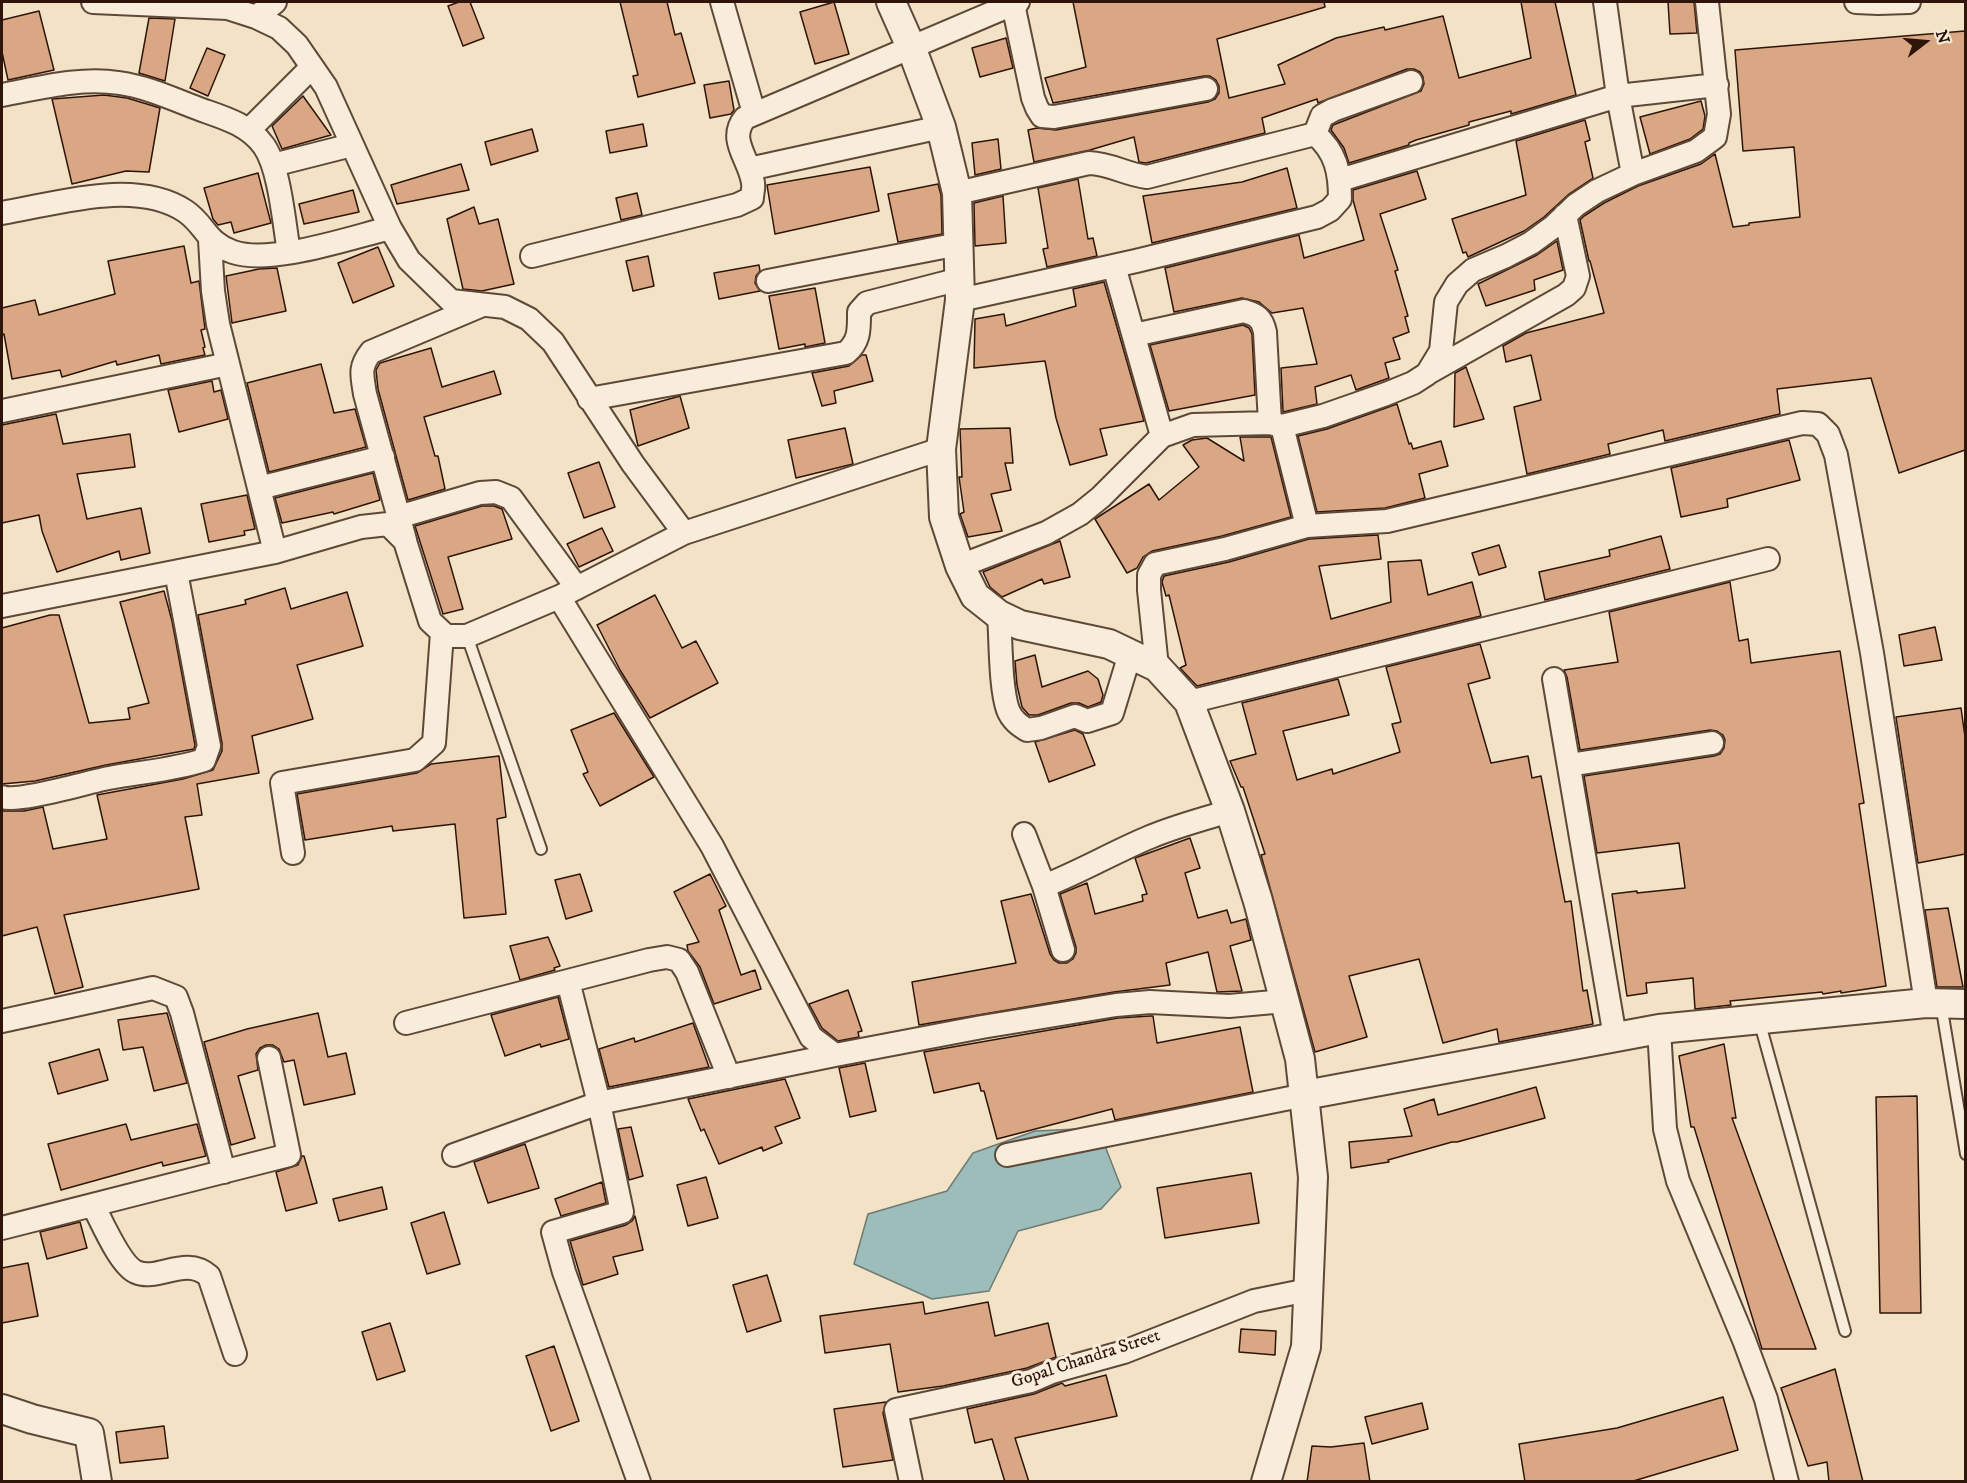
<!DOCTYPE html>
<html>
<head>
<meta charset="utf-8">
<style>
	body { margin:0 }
	#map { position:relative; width:1967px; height:1483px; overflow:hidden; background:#f2e3c6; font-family:"IM FELL DW Pica",serif }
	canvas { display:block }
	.frame { position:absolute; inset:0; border:3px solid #2f1509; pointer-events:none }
	.north { position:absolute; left:1895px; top:12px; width:60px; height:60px; -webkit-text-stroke:4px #f7edda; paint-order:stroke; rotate:74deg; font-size:16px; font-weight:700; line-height:24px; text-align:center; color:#2f1509 }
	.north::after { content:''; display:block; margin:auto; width:21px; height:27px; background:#2f1509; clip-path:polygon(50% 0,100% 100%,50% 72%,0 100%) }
</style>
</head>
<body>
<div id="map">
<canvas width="1967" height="1483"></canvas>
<div class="frame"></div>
<div class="north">N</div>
</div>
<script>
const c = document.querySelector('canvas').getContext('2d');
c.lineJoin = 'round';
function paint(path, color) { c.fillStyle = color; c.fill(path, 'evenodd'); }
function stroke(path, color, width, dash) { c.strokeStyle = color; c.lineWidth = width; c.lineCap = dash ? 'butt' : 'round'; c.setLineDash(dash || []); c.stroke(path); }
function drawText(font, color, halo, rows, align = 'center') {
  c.font = font + ' "IM FELL DW Pica",serif'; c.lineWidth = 6; c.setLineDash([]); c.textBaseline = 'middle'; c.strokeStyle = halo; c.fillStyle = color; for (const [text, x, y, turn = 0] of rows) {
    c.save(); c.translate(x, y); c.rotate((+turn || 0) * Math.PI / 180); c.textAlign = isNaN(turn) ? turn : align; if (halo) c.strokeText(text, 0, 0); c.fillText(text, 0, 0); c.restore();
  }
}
const water = new Path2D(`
	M1098 1128 1121 1187 1101 1209 1018 1231 989 1291 932 1299 854 1264 868 1214 947 1191 973 1153 1035 1131Z`);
paint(water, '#9cbdb9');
stroke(water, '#707a73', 1.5);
const building = new Path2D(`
	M459 2H470L484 38 463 46 448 6Z
	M620 2H667L675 35 681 33 695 83 638 97 633 76 638 75Z
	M834 2 849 54 815 64 800 12Z
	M1073 2H1324L1325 7 1217 39 1229 98 1285 84 1278 65 1336 38 1384 27 1385 30 1443 16 1459 78 1531 58 1521 2H1555L1576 95 1511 114V111L1469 122V125L1416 140 1409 143V145L1349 163 1344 148 1331 130 1333 125 1421 91 1424 84 1423 77 1420 72 1414 69H1407L1318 103 1317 99 1262 118 1265 133 1146 163 1139 162 1134 137 1090 150 1034 162 1028 130 1037 128 1056 130 1208 102 1215 99 1219 93V86L1216 80 1210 76H1204L1053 103 1045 78 1086 67Z
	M1668 2H1694L1697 33 1670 34Z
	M39 11 54 70 8 80 2 52V20Z
	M149 18 175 19 165 81 139 73Z
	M1965 31V450L1899 473 1871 378 1777 389 1780 414 1665 441 1663 430 1608 444 1610 454 1527 474 1514 407 1541 400 1531 355 1506 362 1503 346 1526 333 1604 313 1590 261H1589L1580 220 1584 216 1604 203 1638 186 1701 164 1715 154 1733 227 1749 225V223L1800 217 1794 147 1743 151 1735 50Z
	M1006 38 1013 68 980 77 972 48Z
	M207 48 225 55 208 96 190 88Z
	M729 81 734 110 731 114 710 118 704 85Z
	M104 95 127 98 160 108 149 172 126 171 72 184 52 99Z
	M303 96 331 135 282 149 272 126Z
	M1701 101 1705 116 1703 129 1690 139 1650 154 1640 117Z
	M1585 120 1590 140 1585 142 1593 178 1569 194 1544 217 1524 231 1468 257 1466 252 1463 253 1452 219 1526 195 1516 141Z
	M643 124 647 146 610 153 606 131Z
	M532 129 538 151 491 165 485 142Z
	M998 139 1001 169 975 175 972 143Z
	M461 164 469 190 397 204 391 185Z
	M870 167 879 211 775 234 767 185Z
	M1287 168 1297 208 1152 243 1143 196 1242 182Z
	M1417 171 1426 199 1380 214 1398 270 1395 271 1408 316 1405 317 1409 332 1393 338 1400 359 1385 363 1389 378 1356 390 1351 375 1315 387 1317 404 1283 412 1281 368 1317 364 1303 308 1272 313 1259 302 1242 298 1174 312 1165 268 1299 235 1304 258 1364 240 1353 200V190Z
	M258 173 271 223 234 233 231 222 218 225 213 219 204 188Z
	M1078 179 1088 239 1093 238 1097 256 1047 267 1043 249 1048 248 1038 188Z
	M938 184 941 195 942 234 898 242 888 194Z
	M353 190 359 212 304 224 299 204Z
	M637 193 642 215 621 220 616 198Z
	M1003 196 1006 243 975 246 974 203Z
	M474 207 479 224 498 219 514 284 482 291 463 289 447 219Z
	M1557 241 1563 270 1534 280 1535 290 1486 306 1478 284 1537 255Z
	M184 246 191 283 199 281 205 329 201 330 205 347 203 348 205 355 161 364 159 355 117 365 116 361 62 377 60 370 12 379 4 334 2 335V308L35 300 39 315 115 294 108 261Z
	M378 247 394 286 353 303 338 263Z
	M648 256 654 286 633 291 626 261Z
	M759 265 760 271 756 276 755 283 760 291 719 299 714 273Z
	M277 268 286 311 232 323 226 276 259 269Z
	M1104 282 1144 421 1100 429 1107 455 1070 465 1056 418 1045 361 974 368 975 319 1004 314 1006 326 1076 306 1073 289Z
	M815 288 825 343 805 347V344L779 349 769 296Z
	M1243 325 1249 328 1252 334 1255 395 1169 411 1150 345Z
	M431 348 442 387 494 371 501 394 424 417 435 456H438L445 489 408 500 378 389 376 370 380 363Z
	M862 355H866L873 381 834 391 836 403 822 406 812 373 849 366Z
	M321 364 334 413 355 409 366 447 269 472 247 383Z
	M1466 367 1484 419 1454 427 1455 373Z
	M212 381 214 392 221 390 228 419 179 432 168 390Z
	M680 396 689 428 638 446 630 410Z
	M1397 404 1409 444 1411 443 1413 449 1441 441 1448 466 1419 474 1425 498 1385 508 1317 512 1298 436 1327 429Z
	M56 414 63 444 130 434 135 467 77 474 87 519 141 508 150 553 121 560 119 551 57 572 42 531 39 515 2 523V425Z
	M845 428 853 464 796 478 788 440Z
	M1010 428 1013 463H1005L1011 490 991 494 1002 531 968 537 960 514 964 512 959 477H962L960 429Z
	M1240 437H1271L1291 517 1222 536 1152 551 1143 557 1137 568 1127 573 1095 519 1149 484 1159 500 1199 467 1183 445 1192 440 1207 438 1244 461Z
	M1789 440 1800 480 1727 499 1728 507 1681 517 1671 468Z
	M599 462 615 507 584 518 568 473Z
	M373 473 380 500 334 514 333 512 282 523 275 498Z
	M247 495 255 529 244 531 245 535 209 542 201 504Z
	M482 506H494L502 509 512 539 448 557 463 609 443 614 415 526Z
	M602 528 613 551 579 567 567 544Z
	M1378 535 1381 559 1319 566 1331 619 1391 602 1388 562 1421 560 1428 595 1472 582 1481 616 1197 686 1180 668 1186 665 1169 595 1166 596 1162 582 1164 576 1229 562 1309 539Z
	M1661 536 1670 569 1545 600 1539 572 1610 556 1609 550Z
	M1060 541 1070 577 1044 584 1042 579 1002 597 990 587 983 572Z
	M1499 545 1506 567 1479 575 1472 553Z
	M1730 582 1739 641 1748 639 1751 663 1840 651 1864 803 1859 804 1886 986 1841 993V991L1823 994 1822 992 1730 1001 1731 1005 1695 1009 1693 978 1646 983 1647 993 1627 996 1612 894 1637 891V893L1685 888 1679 843 1597 853 1584 776 1714 756 1720 754 1724 748 1725 740 1723 735 1717 731 1710 730 1580 750 1567 677 1564 670 1618 662 1609 612Z
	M285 588 291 609 347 592 363 646 297 665 313 719 252 736 259 773 197 784 202 815 185 817 199 889 64 915 83 987 55 994 37 927 2 936V811H24L43 807 53 849 107 839 97 795 183 779 213 770 222 751V743L198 615 246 604 245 600Z
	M164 591 172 621 195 745 194 749 106 765 35 781 2 784V628L50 615H59L89 723 130 719 128 708 149 703 120 602Z
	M655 595 682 648 696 641 718 683 650 718 620 670 597 625Z
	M1935 627 1942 660 1904 666 1899 635Z
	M1480 644 1490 678 1468 684 1491 763 1528 756 1532 778 1541 776 1565 902 1571 901 1583 991 1587 990 1593 1024 1499 1042 1497 1029 1443 1043 1419 959 1349 976 1367 1037 1315 1052 1261 855 1265 854 1243 787H1241L1230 761 1256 754 1242 703 1338 679 1349 715 1283 731 1297 780 1332 769 1333 774 1400 752 1392 724 1401 722 1386 667Z
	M1035 655 1042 687 1088 671 1098 679 1103 695 1101 702 1088 707 1079 703H1071L1038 715H1029L1022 707 1017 685 1015 661Z
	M1961 708 1965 737V854L1918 863 1896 717Z
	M614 713 654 777 600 806 583 774 588 772 571 730Z
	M1075 730 1083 734 1095 765 1049 782 1035 742Z
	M499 756 506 817 497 819 506 914 464 918 455 824 393 831 392 826 305 840 297 794 417 773 431 764Z
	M1190 838 1200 868 1185 873 1198 918 1227 910 1231 923 1246 919 1251 940 1230 946 1242 991 1217 992 1208 952 1166 963 1170 985 1114 992 919 1025 912 982 1016 963 1001 901 1031 894 1050 954 1054 960 1059 963H1067L1073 959 1076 953V947L1060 894 1087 883 1095 914 1143 901 1142 895 1147 894 1135 858Z
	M580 874 592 911 566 919 555 880Z
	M710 874 726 906 719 910 741 975 755 970 761 989 714 1004 700 967 688 951 687 945 699 942 674 892Z
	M1948 908 1963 987H1937L1925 910Z
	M548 937 560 966 554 968 555 970 520 980 510 946Z
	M848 990 862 1031 858 1032 859 1037 838 1041 822 1028 809 1004Z
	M558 997 569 1039 541 1047 540 1044 505 1056 491 1015Z
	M167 1013 187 1083 154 1091 143 1047 123 1050 118 1020Z
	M318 1013 328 1057 346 1053 355 1094 304 1105 294 1060 284 1062 279 1049 273 1045H266L260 1048 256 1054 258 1070 238 1076 255 1138 231 1145 204 1042 247 1029Z
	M1150 1016H1153L1157 1043 1240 1027 1253 1092 1115 1120 1112 1109 997 1139 984 1091H981L979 1083 934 1093 924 1052 1118 1018Z
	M693 1023 709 1067 609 1087 599 1049 634 1038 635 1042Z
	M1724 1044 1736 1118H1732L1816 1349H1762L1694 1127H1691L1679 1056Z
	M99 1049 108 1080 58 1094 49 1063Z
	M865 1063 876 1111 850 1117 839 1068Z
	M785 1079 800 1118 775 1127 782 1143 763 1151 762 1147 719 1164 704 1129 701 1131 688 1099Z
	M1536 1087 1545 1118 1457 1142H1452L1388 1160 1389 1162 1351 1168 1349 1142 1412 1136 1404 1109 1434 1099 1438 1115Z
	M1917 1096 1921 1313H1880L1876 1097Z
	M126 1124 131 1140 197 1124 206 1156 163 1166 162 1162 61 1190 48 1144Z
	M631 1127 643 1176 629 1180 618 1129Z
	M525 1144 539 1188 488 1203 474 1162Z
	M302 1156H304L317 1203 286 1211 276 1172 298 1165Z
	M1251 1173 1259 1223 1165 1238 1157 1188Z
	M706 1177 718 1218 688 1226 677 1185Z
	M602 1182 606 1203 561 1216 555 1199Z
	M382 1187 387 1209 339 1221 333 1199Z
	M444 1212 460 1264 427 1274 411 1223Z
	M635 1216 643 1250 613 1257 618 1274 583 1285 570 1241 626 1225 632 1221Z
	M80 1222 87 1248 47 1259 40 1232Z
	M28 1263 38 1316 2 1323V1268Z
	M767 1275 781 1321 747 1332 733 1285Z
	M923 1302 925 1314 988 1302 995 1336 1048 1323 1056 1357 1027 1368 943 1386 898 1392 890 1344 825 1353 820 1316Z
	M390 1323 405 1371 377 1380 362 1332Z
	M1241 1329 1276 1331 1275 1355 1239 1352Z
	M554 1346 579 1421 551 1431 526 1356Z
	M1835 1369 1863 1482H1829L1827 1462 1808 1466 1781 1388Z
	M1106 1375 1117 1416 1015 1438 1029 1482H1005L992 1439 975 1443 967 1409 1034 1394 1062 1383 1065 1386Z
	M1723 1397 1738 1450 1630 1482H1525L1519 1444 1617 1428Z
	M886 1402 883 1413 893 1460 843 1467 834 1409Z
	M1422 1403 1428 1429 1372 1444 1365 1417Z
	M164 1426 168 1458 120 1463 116 1432Z
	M1364 1443 1370 1482H1307L1312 1446 1331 1447Z`);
paint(building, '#daa785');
stroke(building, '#2f1509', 1.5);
const service = new Path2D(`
	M467 636 541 849
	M1941 1004 1966 1154
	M1759 1020 1845 1331`);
const minor = new Path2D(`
	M93 2 228 8 256 17 279 28 297 45 326 87 390 228 409 260 451 301 505 307 529 319 553 342 633 464 684 533
	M722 2 754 113
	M1605 2 1618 96 1633 174
	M1856 2 1878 3 1909 2
	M1013 4 1033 98 1037 108 1042 116 1054 117 1206 89
	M256 17 275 2
	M2 95C40 88 80 77 119 83 148 87 175 100 202 110 225 118 249 125 264 146 280 169 284 224 289 252
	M249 130 312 67
	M1315 134 1322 116 1333 110 1411 82
	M273 165 352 145
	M749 169 941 127
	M1340 180 1618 96 1717 85
	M957 193 1089 163C1112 164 1124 174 1147 177L1315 134C1336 152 1340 172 1340 199L1330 210 1317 217 1136 261 960 300
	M2 213C56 204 135 178 185 211 205 224 206 243 233 252 271 265 349 238 390 228
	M210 240 213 291 218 324 275 552
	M532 256 737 205 752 198C752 193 754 188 753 183 750 159 727 140 745 118L1018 2
	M1114 266 1162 436
	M768 281 959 244
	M1134 335 1244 311C1257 315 1262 318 1265 332L1270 423
	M1428 373 1566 295 1574 288 1578 276 1565 215
	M589 399 846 353C860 341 859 329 859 312L867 303 960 279
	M2 411 228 364
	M1282 426 1307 526 1387 521 1802 423 1818 424 1828 434 1836 455 1872 653 1926 1003
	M259 488 383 457
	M398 517 480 493 496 492 511 498 577 588
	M405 540 365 394C362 375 359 367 371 352L480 306
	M960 566 1046 533 1080 514 1101 497 1162 436 1193 425 1270 423 1282 426 1323 416 1386 394 1413 383 1427 374 1441 351 1446 302 1457 284 1473 270 1506 256 1531 243 1553 227 1576 205 1597 191 1633 174 1696 151 1715 137 1719 114 1707 2
	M559 597 712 846 811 1037 835 1055 982 1027 1116 1005 1150 1002 1229 1006 1285 1001
	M2 606 275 552 361 527 388 524 405 541 430 621 446 636H467L559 597 684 533 941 449
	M999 615C1001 641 1000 687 1008 710 1012 720 1019 725 1027 730L1041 728 1075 716 1087 721 1112 713 1130 654
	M1157 667 1149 590V575L1155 564 1225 549 1307 526
	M1554 679 1615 1037
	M1189 702 1768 559
	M1569 765 1712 743
	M2 797C19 803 87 782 109 778 141 772 173 770 204 760L209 746 176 572
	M1024 834 1044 886C1080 872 1114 852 1150 837 1176 826 1203 819 1230 811
	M293 853 282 783 415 760 434 743 442 633
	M1044 886 1063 950
	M568 981 599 1103 622 1212 553 1232 564 1272 639 1482
	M2 1021 153 988 176 997 182 1013 224 1172
	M406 1023 649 960 667 957 679 960 687 972 729 1077
	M1659 1029 1665 1129 1678 1181 1744 1340 1766 1399 1787 1482
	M454 1155 599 1103 835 1055
	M1007 1155 1305 1095
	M93 1205C102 1222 120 1265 136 1272 158 1282 185 1255 209 1276L235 1354
	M2 1228 289 1155 269 1058
	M911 1482 896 1410 1031 1381 1052 1372 1124 1352 1254 1301 1308 1290`);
const tertiary = new Path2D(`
	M891 2 911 47 941 127 957 193 960 300 941 449 944 517 960 566 975 596 999 615 1020 625 1109 644 1157 667 1189 702 1230 811 1258 901 1300 1059 1313 1177 1306 1347 1266 1482
	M1305 1095 1659 1029 1926 1003 1966 1004
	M2 1409 32 1419 89 1433 97 1482`);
stroke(service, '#604838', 14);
stroke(minor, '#604838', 26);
stroke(tertiary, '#604838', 32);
stroke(service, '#f7edda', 10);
stroke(minor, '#f7edda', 22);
stroke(tertiary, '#f7edda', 28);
drawText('18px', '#2f1509', '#f7edda', [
	["Gopal Chandra Street",1086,1360,-18]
]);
</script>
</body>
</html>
